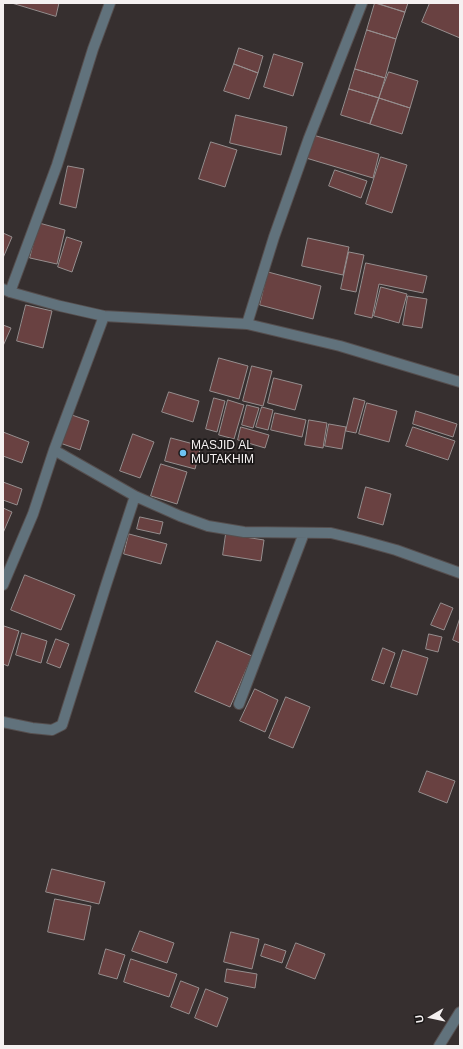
<!DOCTYPE html>
<html>
<head>
<meta charset="utf-8">
<style>
	body { margin:0 }
	#map { position:relative; width:463px; height:1049px; overflow:hidden; background:#362f2f; font-family:Arial,sans-serif }
	canvas { display:block }
	.frame { position:absolute; inset:0; border:4px solid #f5f1f1; pointer-events:none }
	.north { position:absolute; left:411px; top:997px; width:40px; height:40px; -webkit-text-stroke:3px #1b1818; paint-order:stroke; rotate:261deg; font-size:11px; font-weight:700; line-height:16px; text-align:center; color:#f5f1f1 }
	.north::after { content:''; display:block; margin:auto; width:14px; height:18px; background:#f5f1f1; clip-path:polygon(50% 0,100% 100%,50% 72%,0 100%) }
</style>
</head>
<body>
<div id="map">
<canvas width="463" height="1049"></canvas>
<div class="frame"></div>
<div class="north">U</div>
</div>
<script>
const c = document.querySelector('canvas').getContext('2d');
c.lineJoin = 'round';
function paint(path, color) { c.fillStyle = color; c.fill(path, 'evenodd'); }
function stroke(path, color, width, dash) { c.strokeStyle = color; c.lineWidth = width; c.lineCap = dash ? 'butt' : 'round'; c.setLineDash(dash || []); c.stroke(path); }
function drawText(font, color, halo, rows, align = 'center') {
  c.font = font + ' Arial,sans-serif'; c.lineWidth = 3.5; c.setLineDash([]); c.textBaseline = 'middle'; c.strokeStyle = halo; c.fillStyle = color; for (const [text, x, y, turn = 0] of rows) {
    c.save(); c.translate(x, y); c.rotate((+turn || 0) * Math.PI / 180); c.textAlign = isNaN(turn) ? turn : align; if (halo) c.strokeText(text, 0, 0); c.fillText(text, 0, 0); c.restore();
  }
}
const building = new Path2D(`
	M12 3H59L56 16Z
	M375 3 405 12 396 39 367 30Z
	M377 3H408L405 12Z
	M430 3H460V38L422 22Z
	M367 30 396 39 385 78 355 69Z
	M239 48 263 56 258 73 234 64Z
	M274 54 303 63 293 96 264 87Z
	M234 64 258 73 249 99 224 91Z
	M355 69 385 78 379 98 349 89Z
	M389 72 418 81 410 108 379 98Z
	M349 89 379 98 370 124 341 115Z
	M379 98 410 108 402 134 370 124Z
	M236 115 287 127 281 155 230 143Z
	M313 135 379 154 373 178 306 158Z
	M211 142 237 150 225 187 199 179Z
	M381 157 407 165 392 213 366 204Z
	M68 166 84 169 76 208 60 204Z
	M335 170 367 181 361 198 329 186Z
	M39 223 65 230 57 264 30 258Z
	M3 233 12 237 3 258Z
	M67 237 82 242 72 272 58 267Z
	M308 238 349 247 343 275 302 266Z
	M349 252 364 255 356 292 341 289Z
	M366 263 427 276 423 293 379 284 372 318 355 314Z
	M268 272 321 286 313 319 260 305Z
	M381 287 407 294 399 323 374 316Z
	M408 296 427 299 422 328 403 325Z
	M26 305 52 311 43 348 17 341Z
	M3 325 11 328 3 346Z
	M219 358 248 366 239 399 210 391Z
	M252 366 272 371 263 406 243 401Z
	M274 378 302 385 295 410 268 403Z
	M169 392 199 401 193 422 162 412Z
	M214 398 225 401 217 432 206 429Z
	M354 398 365 401 356 433 346 431Z
	M228 400 244 405 234 439 219 435Z
	M367 403 397 411 389 442 359 434Z
	M247 405 259 408 253 428 242 425Z
	M262 407 273 410 268 430 256 427Z
	M416 411 457 424 453 437 413 424Z
	M275 413 306 420 302 437 271 430Z
	M69 414 89 421 80 450 60 443Z
	M309 420 327 423 323 448 305 445Z
	M329 424 346 427 342 449 325 446Z
	M241 427 269 435 265 448 238 440Z
	M413 427 455 441 448 460 406 446Z
	M3 432 29 442 22 463 3 456Z
	M133 434 154 442 140 478 120 471Z
	M171 438 201 446 195 469 165 461Z
	M161 464 187 472 177 504 151 496Z
	M3 482 22 489 17 505 3 500Z
	M366 487 391 494 383 525 358 518Z
	M3 508 12 512 3 533Z
	M140 517 163 522 160 534 137 529Z
	M129 534 167 544 161 564 124 554Z
	M226 534 264 540 261 561 223 555Z
	M25 575 75 595 61 630 11 610Z
	M441 603 453 608 444 630 431 625Z
	M460 618V643L453 640Z
	M4 626 19 631 8 666 3 664Z
	M22 633 47 641 41 663 16 655Z
	M429 634 442 637 438 652 426 649Z
	M56 639 69 644 60 668 47 663Z
	M217 641 252 656 230 707 195 692Z
	M383 648 395 653 384 684 372 680Z
	M403 650 428 658 417 695 391 687Z
	M255 689 278 700 265 732 240 721Z
	M286 697 310 707 293 748 269 738Z
	M427 771 455 781 447 803 419 792Z
	M52 869 105 882 99 904 46 892Z
	M55 899 91 906 84 940 48 932Z
	M140 931 174 943 167 963 132 951Z
	M231 932 259 939 252 969 224 962Z
	M296 943 325 954 315 979 286 968Z
	M265 944 286 951 282 963 261 956Z
	M106 949 125 955 117 979 99 974Z
	M131 959 177 974 169 997 124 982Z
	M227 969 257 974 255 988 225 982Z
	M181 981 199 988 189 1014 171 1007Z
	M206 989 228 998 217 1027 195 1018Z`);
paint(building, '#694141');
stroke(building, '#968e8e', 1);
const street = new Path2D(`
	M3 289 10 292 60 306 104 316 247 324 340 346 460 382
	M10 292 57 165 93 49 110 3
	M247 324 274 237 309 138 362 3
	M54 450 135 496 180 516 208 526 244 532 331 533 360 540 396 550 460 573
	M3 585 33 514 54 450 104 316
	M239 704 304 533
	M3 722 32 728 52 730 62 725 106 585 135 496
	M439 1046 460 1012`);
stroke(street, '#554e4e', 12);
stroke(street, '#61727c', 10);
for (const [x, y, r, color] of [
	[183,453,4,"#6ec2f3"]
]) { const dot = new Path2D(); dot.arc(x, y, r, 0, 2 * Math.PI); c.fillStyle = color; c.fill(dot); stroke(dot, '#1b1818', 1.5); }
drawText('12px', '#f5f1f1', '#1b1818', [
	["MASJID AL",191,446],
	["MUTAKHIM",191,460]
], 'left');
</script>
</body>
</html>
